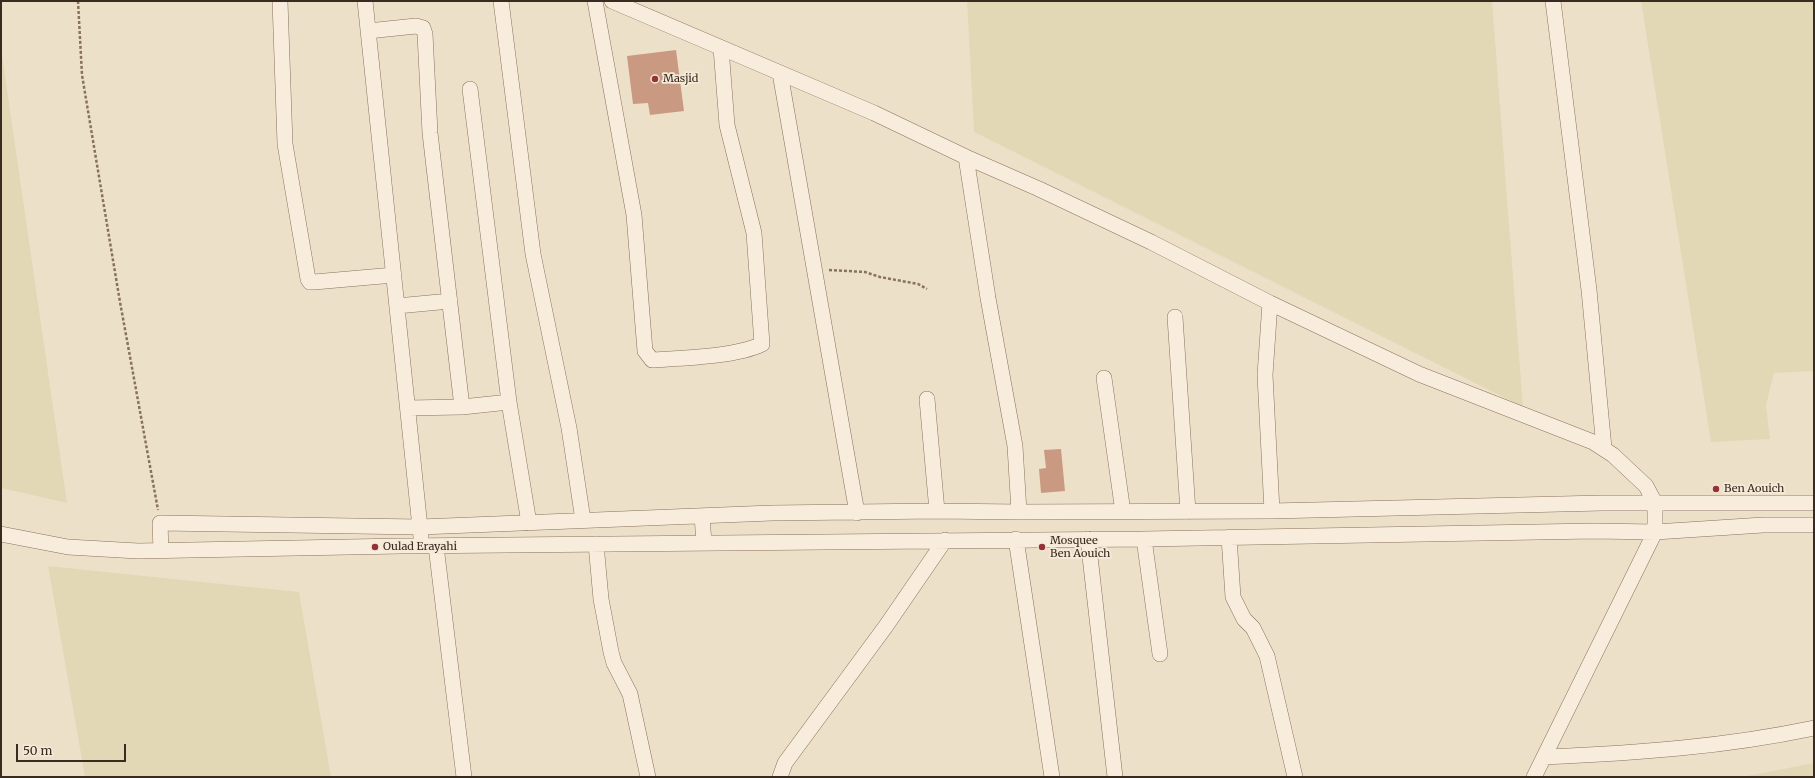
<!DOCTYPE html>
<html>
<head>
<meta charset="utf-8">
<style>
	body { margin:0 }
	#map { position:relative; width:1815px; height:778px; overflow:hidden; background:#ede0c9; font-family:Merriweather,serif }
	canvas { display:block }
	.frame { position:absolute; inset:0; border:2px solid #3a2b21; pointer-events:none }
	.scale { position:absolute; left:16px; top:744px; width:110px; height:18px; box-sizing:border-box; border:2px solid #3a2b21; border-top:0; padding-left:5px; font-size:12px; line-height:14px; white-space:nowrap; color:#3a2b21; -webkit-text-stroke:3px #f5ead8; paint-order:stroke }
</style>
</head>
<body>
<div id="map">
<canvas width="1815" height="778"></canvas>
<div class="frame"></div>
<div class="scale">50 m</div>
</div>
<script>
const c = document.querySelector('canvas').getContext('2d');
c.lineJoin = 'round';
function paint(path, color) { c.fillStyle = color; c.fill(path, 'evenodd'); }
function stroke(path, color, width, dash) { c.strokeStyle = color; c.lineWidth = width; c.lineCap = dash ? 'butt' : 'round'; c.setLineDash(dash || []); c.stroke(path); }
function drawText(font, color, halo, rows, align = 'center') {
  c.font = font + ' Merriweather,serif'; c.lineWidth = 3.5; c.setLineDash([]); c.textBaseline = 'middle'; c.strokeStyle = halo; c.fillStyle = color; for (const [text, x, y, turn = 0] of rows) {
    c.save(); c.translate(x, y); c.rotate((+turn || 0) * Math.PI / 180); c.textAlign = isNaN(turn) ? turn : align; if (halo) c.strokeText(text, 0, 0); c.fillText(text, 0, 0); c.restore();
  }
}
paint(new Path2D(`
	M967 1H1492L1523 407 974 132Z
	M1641 1H1814V371L1774 373 1766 405 1770 439 1711 442Z
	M1 48 67 503 1 488Z
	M48 566 299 592 331 777H85Z
	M1814 763V777H1742Z`), '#e2d8b6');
paint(new Path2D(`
	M676 50 684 111 650 115 648 103 633 104 627 56Z
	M1061 449 1065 491 1041 493 1039 469 1046 468 1044 450Z`), '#c99a81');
const minor = new Path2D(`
	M280 1 285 144 308 279 310 282H314L394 275
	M365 1 421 537
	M501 1 533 254 569 428 583 520
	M595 1 634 215 645 351 652 360C683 358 735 357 762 344L754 233 727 125 721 48
	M612 1 874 113 966 157 1039 189 1151 242 1270 303 1419 374 1593 442 1613 455 1646 486 1655 503V532L1534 777
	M1553 1 1589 290 1604 448
	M368 31 416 26 423 28 425 34 430 133 462 407
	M780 73 857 513
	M470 89 509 402
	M966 157 988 298 1015 446 1019 512
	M1270 303 1265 375 1272 511
	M397 306 450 301
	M1175 317 1188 512
	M1104 378 1123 512
	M927 399 937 511
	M408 408 462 407 509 402 529 523
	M702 516 704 543
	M1 534 68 547 138 551 401 546 1144 539 1594 531 1655 532 1763 525H1814
	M1229 537 1233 597 1244 619 1253 628 1267 656 1295 777
	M1016 539 1052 777
	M1088 539 1115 777
	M1144 539 1160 654
	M596 544 601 599 611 652 614 663 630 694 648 777
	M436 546 464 777
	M161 551 160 523 420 527 772 513 937 511 1019 512 1272 511 1602 503H1814
	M1544 757C1636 753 1724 747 1814 728
	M780 777 785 763 886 626 945 540`);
stroke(minor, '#88725e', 16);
stroke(new Path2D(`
	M78 1 82 75 120 302 158 510
	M829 270 865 272 880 277 918 284 927 289`), '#88725e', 2.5, [3, 2]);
stroke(minor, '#f8eddc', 15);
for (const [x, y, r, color] of [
	[655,79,4,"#953139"],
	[1716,489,4,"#953139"],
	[375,547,4,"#953139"],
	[1042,547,4,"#953139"]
]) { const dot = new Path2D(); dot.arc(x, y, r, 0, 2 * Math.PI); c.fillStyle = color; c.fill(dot); stroke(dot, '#f5ead8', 1.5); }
drawText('11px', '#3a2b21', '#f5ead8', [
	["Masjid",663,79],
	["Ben Aouich",1724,489],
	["Mosquee",1050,541],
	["Ben Aouich",1050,554],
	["Oulad Erayahi",383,547]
], 'left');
</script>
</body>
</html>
